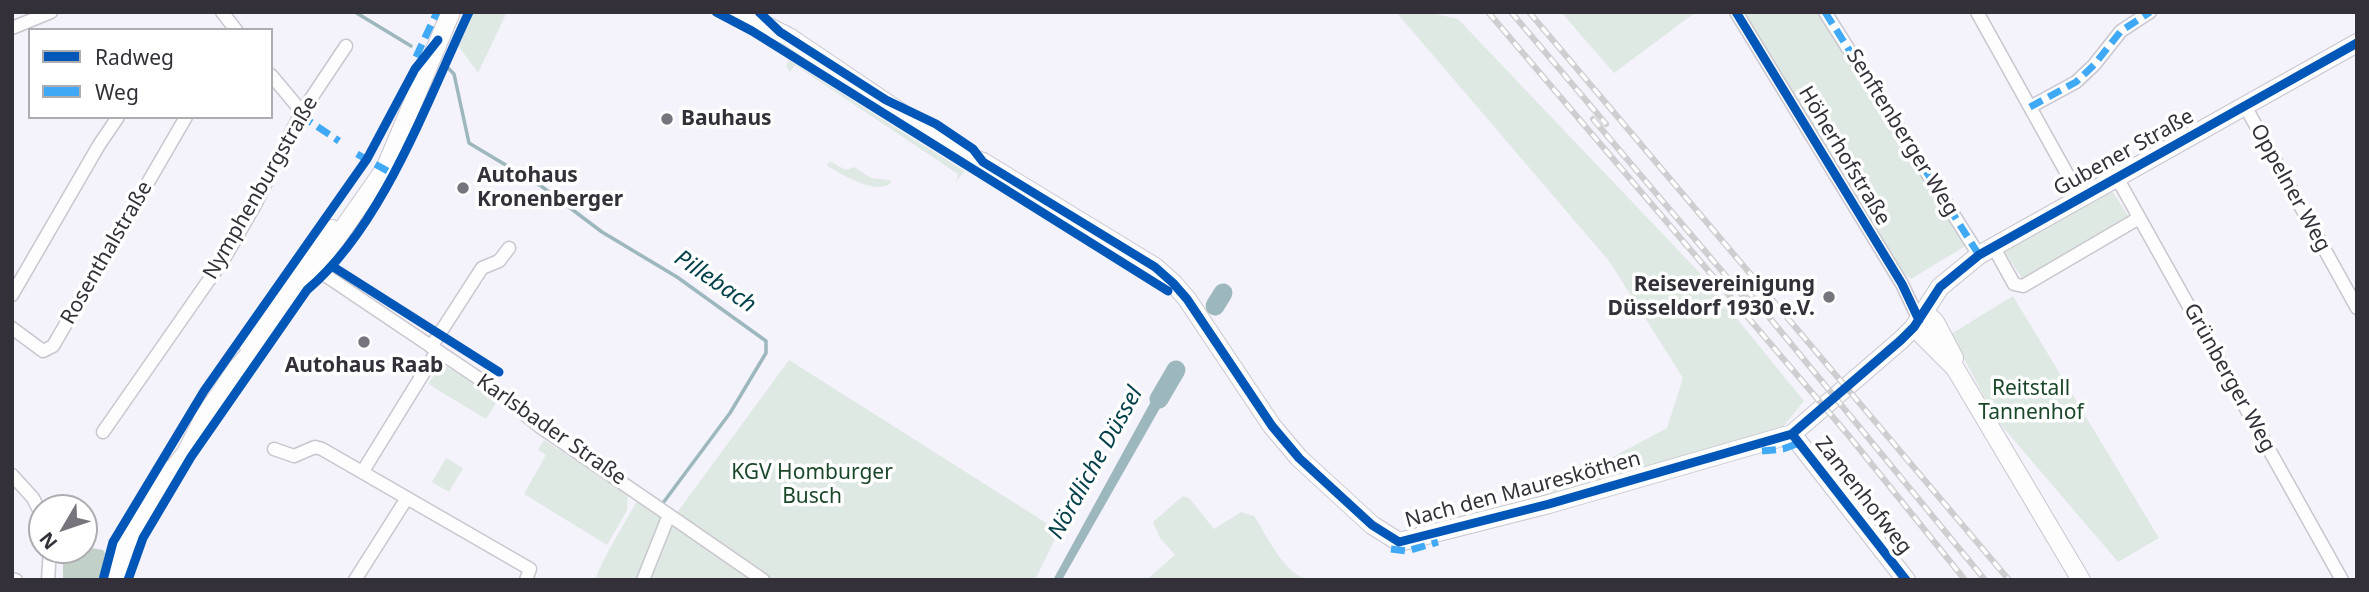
<!DOCTYPE html>
<html>
<head>
<meta charset="utf-8">
<style>
	body { margin:0 }
	#map { position:relative; width:2369px; height:592px; overflow:hidden; background:#f4f2fa; font-family:"Noto Sans",sans-serif }
	canvas { display:block }
	.frame { position:absolute; inset:0; border:14px solid #333039; pointer-events:none }
	.legend { position:absolute; left:28px; top:28px; width:245px; height:91px; box-sizing:border-box; background:#fff; border:2px solid #adacb0; margin:0; padding:9px 12px; list-style:none; font-size:21px; color:#333039 }
	.legend li { display:flex; align-items:center; gap:14px; height:35px }
	.legend b { width:35px; border:2px solid #adacb0 }
	.north { position:absolute; left:28px; top:494px; width:70px; height:70px; box-sizing:border-box; background:#fff; border:2px solid #adacb0; border-radius:50%; rotate:231deg; font-size:19px; font-weight:700; line-height:28px; text-align:center; color:#333039 }
	.north::after { content:''; display:block; margin:auto; width:24px; height:32px; background:#77747d; clip-path:polygon(50% 0,100% 100%,50% 72%,0 100%) }
</style>
</head>
<body>
<div id="map">
<canvas width="2369" height="592"></canvas>
<div class="frame"></div>
<ul class="legend">
<li><b style="height:9px;background:#0057b8"></b>Radweg</li>
<li><b style="height:9px;background:#3fa9f5"></b>Weg</li>
</ul>
<div class="north">N</div>
</div>
<script>
const c = document.querySelector('canvas').getContext('2d');
c.lineJoin = 'round';
function paint(path, color) { c.fillStyle = color; c.fill(path, 'evenodd'); }
function stroke(path, color, width, dash) { c.strokeStyle = color; c.lineWidth = width; c.lineCap = dash ? 'butt' : 'round'; c.setLineDash(dash || []); c.stroke(path); }
function drawText(font, color, halo, rows, align = 'center') {
  c.font = font + ' "Noto Sans",sans-serif'; c.lineWidth = 7; c.setLineDash([]); c.textBaseline = 'middle'; c.strokeStyle = halo; c.fillStyle = color; for (const [text, x, y, turn = 0] of rows) {
    c.save(); c.translate(x, y); c.rotate((+turn || 0) * Math.PI / 180); c.textAlign = isNaN(turn) ? turn : align; if (halo) c.strokeText(text, 0, 0); c.fillText(text, 0, 0); c.restore();
  }
}
paint(new Path2D(`
	M472 12H507L478 73 457 44Z
	M1396 12H1428L1458 19 1698 271 1804 401 1783 427 1745 441 1534 499 1667 428 1683 378 1609 261Z
	M1561 12H1696L1614 73Z
	M1732 12H1818L1967 245 1911 279 1882 256 1760 64Z
	M789 60 964 171V172L956 182 958 174 795 65 790 72 786 66Z
	M829 161 846 170 854 167 871 178 890 180 891 183C875 196 843 174 827 166Z
	M2112 191 2129 217 2025 283 2003 249Z
	M2013 296 2159 538 2118 562 1996 419 1951 334Z
	M789 360 1059 531 1035 580H596C598 565 626 522 635 504L639 501 659 515 665 529Z
	M442 364 495 396 496 403 486 419 428 384Z
	M544 440 628 494 627 510 607 545 524 494 546 455 538 450Z
	M446 458 463 468 449 492 432 482Z
	M1183 496 1190 499 1214 529 1241 512 1254 516C1265 532 1284 574 1305 578 1310 579 1317 579 1322 580H1146L1175 555 1160 538 1153 522Z`), '#dfe9e4');
paint(new Path2D(`
	M84 547 103 550 105 553 100 580H63V550H84Z`), '#c2d1c8');
paint(new Path2D(`
	M1166 374 1176 380 1062 580H1053Z`), '#9db7bf');
stroke(new Path2D(`
	M355 12 411 46
	M447 67 454 74 469 143 509 167 515 174 541 186 602 232 677 277 766 341V353L730 413 660 507`), '#9db7bf', 3.5);
stroke(new Path2D(`
	M1215 306 1223 293
	M1159 399 1176 370`), '#9db7bf', 19);
const street = new Path2D(`
	M222 12 236 30
	M1736 12 1902 284 1919 320
	M1825 12 1979 255
	M1977 12 2080 197
	M12 28 51 12
	M271 75 302 112
	M2245 106 2357 308
	M2030 107 2076 82 2094 65 2121 31 2150 12
	M2116 176 2342 580
	M1993 246 2014 284 2023 286 2139 218
	M316 269 490 386 539 426 669 515
	M12 295 99 145 118 117
	M12 328 43 351 53 346 186 117
	M431 347 482 268 499 261 509 248
	M103 432 225 257 256 203 300 115 346 46
	M274 449 294 456 315 447 322 449 530 569 526 580
	M363 471 437 351
	M12 475 33 498 42 516
	M12 579 16 580
	M48 580 50 550
	M355 580 407 498
	M643 580 669 515 763 580`);
const secondary = new Path2D(`
	M738 12 789 37 968 158 983 162 1155 267 1173 283 1187 299 1272 426 1299 458 1372 525 1399 542 1549 504 1792 434 1901 340 1914 327 1940 287 1979 255 2357 43
	M1924 312 1935 322 1954 358
	M1914 327 1955 368 2081 580
	M248 345 305 260 332 229
	M1792 434 1906 580
	M165 480 186 453 204 417 238 367 272 330 385 169 451 12
	M115 580 126 544 169 470`);
stroke(street, '#c9c6cf', 15);
stroke(secondary, '#c9c6cf', 20);
stroke(street, '#fdfdfe', 12);
stroke(secondary, '#fdfdfe', 18);
const rail = new Path2D(`
	M1488 12 1849 436 1965 580
	M1511 12 1606 124
	M1529 12 2009 580
	M1593 119 1749 303
	M1746 289 1985 580`);
stroke(rail, '#cecdd0', 6);
stroke(rail, '#fff', 3.5, [10]);
stroke(new Path2D(`
	M1825 12 1979 255
	M416 57 437 12
	M2030 107 2076 82 2094 65 2121 31 2150 12
	M300 115 339 141
	M357 154 393 174
	M1762 451 1783 449 1799 443
	M1391 549 1407 551 1438 542`), '#3fa9f5', 7, [14, 7]);
stroke(new Path2D(`
	M716 12 752 31 1168 291
	M759 12 780 32 886 100 936 124 973 149 983 162 1155 267 1173 283 1187 299 1272 426 1299 458 1372 525 1399 542 1549 504 1792 434 1901 340 1914 327 1940 287 1979 255 2357 43
	M1736 12 1902 284 1919 320
	M332 266 499 372
	M1792 434 1906 580
	M103 580 113 542 204 391 367 159 415 69 438 40
	M128 580 143 538 191 457 307 290C383 226 427 101 469 12`), '#0057b8', 9);
for (const [x, y, r, color] of [
	[667,119,7,"#77747d"],
	[463,188,7,"#77747d"],
	[1829,297,7,"#77747d"],
	[364,342,7,"#77747d"]
]) { const dot = new Path2D(); dot.arc(x, y, r, 0, 2 * Math.PI); c.fillStyle = color; c.fill(dot); stroke(dot, '#fff', 2.5); }
drawText('bold 21px', '#333039', '#fff', [
	["Bauhaus",681,119],
	["Autohaus",477,176],
	["Kronenberger",477,200],
	["Reisevereinigung",1815,285,"right"],
	["Düsseldorf 1930 e.V.",1815,309,"right"],
	["Autohaus Raab",364,366,"center"]
], 'left');
drawText('21px', '#333039', '#fff', [
	["Senftenberger Weg",1902,133,58],
	["Gubener Straße",2124,153,-29],
	["Höherhofstraße",1844,156,59],
	["Nymphenburgstraße",261,188,-60],
	["Oppelner Weg",2290,188,61],
	["Rosenthalstraße",107,253,-60],
	["Grünberger Weg",2229,378,61],
	["Karlsbader Straße",551,430,35],
	["Nach den Mauresköthen",1523,490,-15],
	["Zamenhofweg",1863,496,52]
]);
drawText('21px', '#1a4729', '#fff', [
	["Reitstall",2031,389],
	["Tannenhof",2031,413],
	["KGV Homburger",812,473],
	["Busch",812,497]
]);
drawText('italic 23px', '#04414b', '#fff', [
	["Pillebach",715,282,34],
	["Nördliche Düssel",1096,463,-61]
]);
</script>
</body>
</html>
